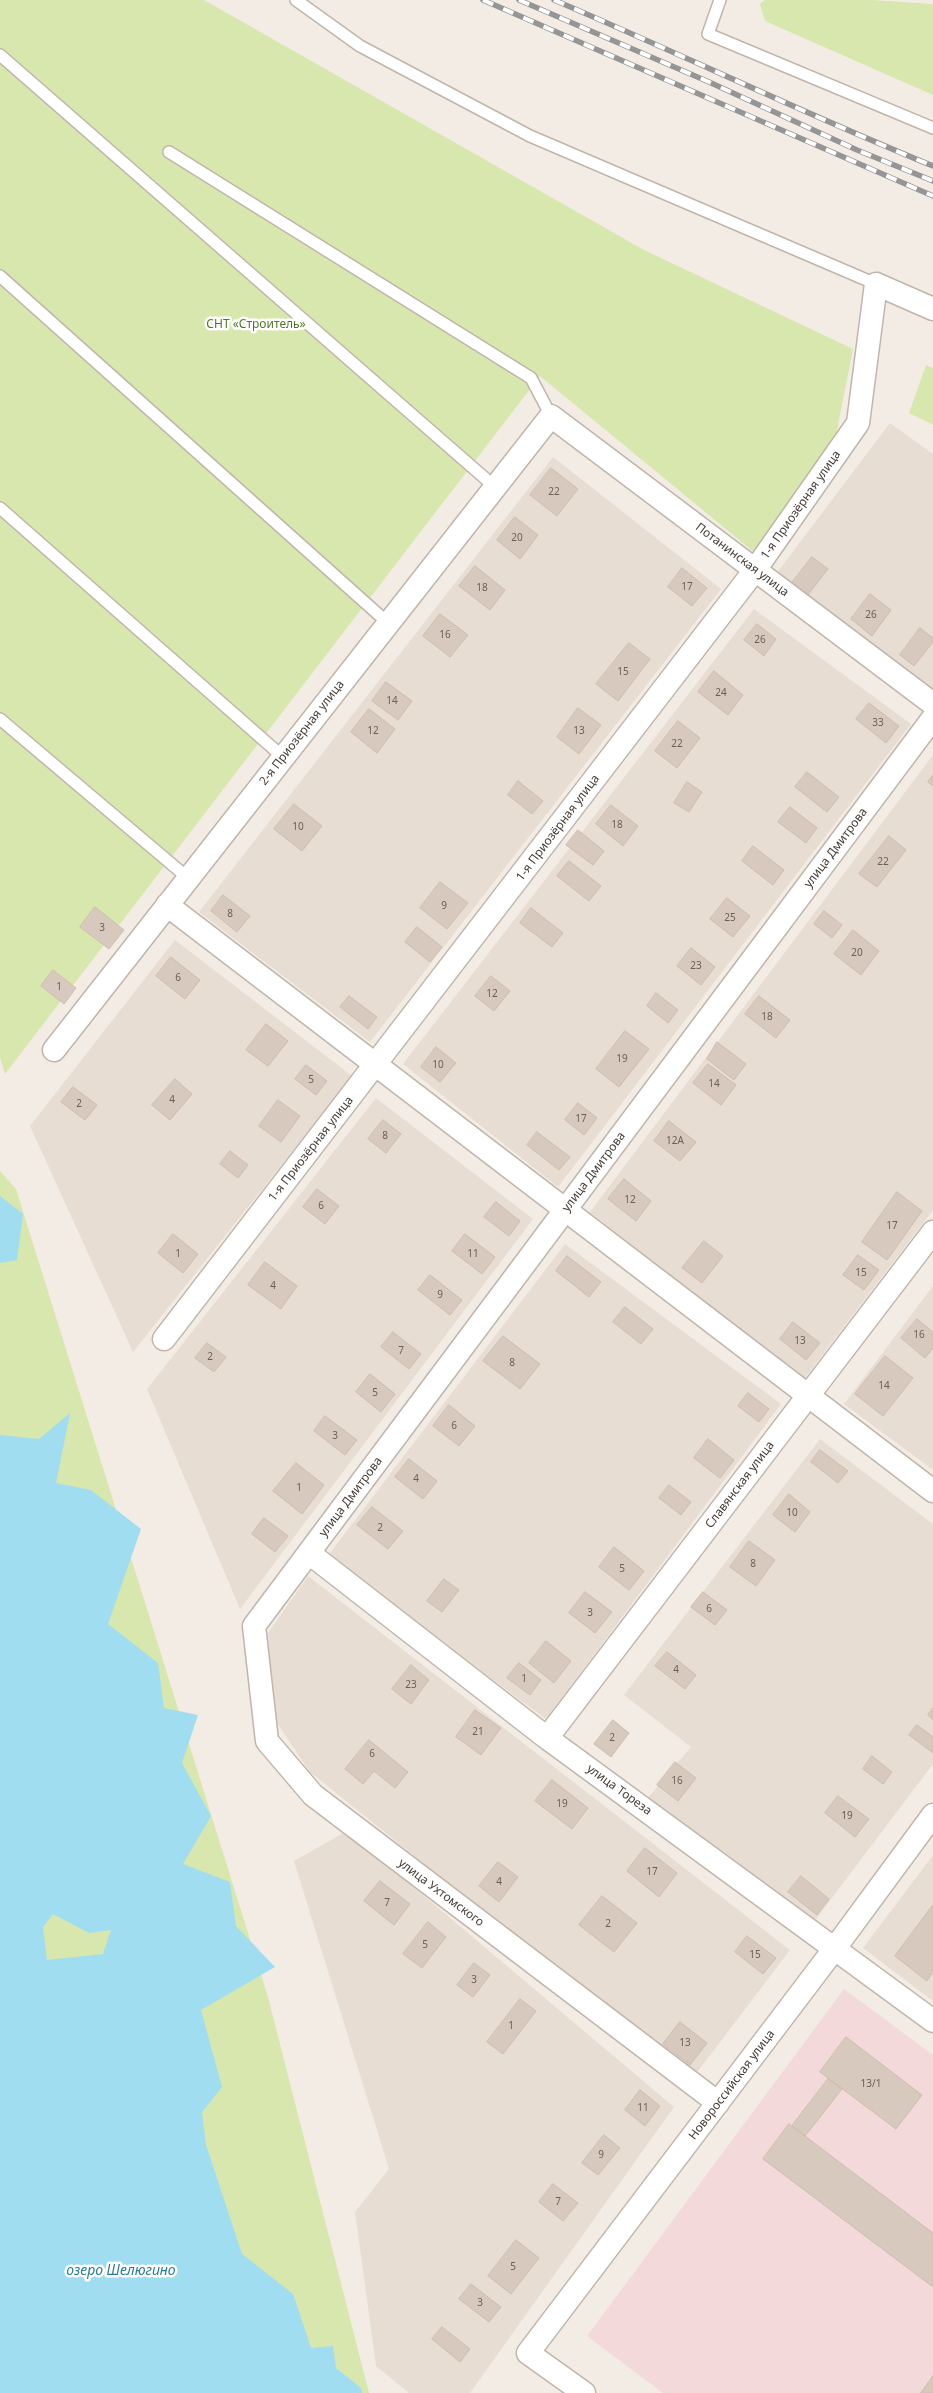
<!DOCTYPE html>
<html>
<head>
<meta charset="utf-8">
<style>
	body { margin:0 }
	canvas { display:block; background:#f3ece5 }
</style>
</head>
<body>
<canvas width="933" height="2393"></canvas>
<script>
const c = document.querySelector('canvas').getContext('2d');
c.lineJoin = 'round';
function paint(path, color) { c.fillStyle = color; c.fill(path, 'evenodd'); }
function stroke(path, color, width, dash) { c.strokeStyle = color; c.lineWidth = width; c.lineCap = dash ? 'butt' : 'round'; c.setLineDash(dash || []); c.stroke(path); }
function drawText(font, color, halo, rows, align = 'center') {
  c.font = font + ' "Noto Sans",sans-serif'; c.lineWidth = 5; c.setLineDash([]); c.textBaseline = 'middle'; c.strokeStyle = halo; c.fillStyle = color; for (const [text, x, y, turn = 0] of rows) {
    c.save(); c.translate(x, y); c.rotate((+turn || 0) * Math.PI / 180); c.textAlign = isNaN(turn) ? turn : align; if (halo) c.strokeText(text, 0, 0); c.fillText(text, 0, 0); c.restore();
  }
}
paint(new Path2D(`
	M890 423 933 454V689L776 574Z
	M553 457 721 589 370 1042 199 912Z
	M754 609 911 724 558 1187 403 1064Z
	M933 755V1210L804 1379 590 1212Z
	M175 940 352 1076 133 1352 30 1126Z
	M376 1098 533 1219 240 1609 147 1389Z
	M565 1244 781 1404 546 1719 327 1557Z
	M933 1286V1470L844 1404Z
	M820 1439 933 1524V1764L813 1923 647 1799 691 1747 624 1695Z
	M308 1576 790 1950 692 2079 310 1772 273 1717 268 1633Z
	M347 1831 674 2107 470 2393H409L376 2366 355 2212 389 2169 294 1861Z
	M933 1855V2001L863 1948Z`), '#e7ddd3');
paint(new Path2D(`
	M844 1989 933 2055V2393H663L587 2336Z`), '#f3d9d9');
paint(new Path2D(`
	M0 0H204L644 250 853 349 834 445 755 553 540 376 5 1074 0 1057Z
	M765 0H872L933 4V95L765 21 760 4Z
	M926 365 933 368V425L909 413Z
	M0 1171 16 1189 268 1997 369 2393H0Z`), '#d7e7ae');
paint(new Path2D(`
	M0 1196 23 1214 17 1260 0 1263Z
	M70 1413 56 1483 91 1490 141 1529 108 1624 158 1663 164 1708 198 1715 182 1763 211 1816 183 1864 230 1882 236 1926 275 1967 201 2010 222 2087 202 2112 206 2145 242 2254 293 2294 311 2348 333 2346 336 2368 361 2388 362 2393H0V1435L39 1439ZM53 1914 89 1933 111 1930 103 1954 47 1960 43 1927Z`), '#a1ddf0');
const building = new Path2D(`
	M551 468 578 489 557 516 530 495Z
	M515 517 538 535 520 559 497 540Z
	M812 557 828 569 807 596 791 584Z
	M475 566 505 590 490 610 459 586Z
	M682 568 707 588 692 606 668 587Z
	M870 594 891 610 872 636 851 619Z
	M440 614 468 635 450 657 423 636Z
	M757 624 776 639 764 656 744 640Z
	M920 628 933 638V642L914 666 900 655Z
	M629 643 650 659 618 701 596 684Z
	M714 671 743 695 728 715 698 692Z
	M386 682 412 701 398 720 372 701Z
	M869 703 899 726 886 743 856 719Z
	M578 708 601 725 579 754 557 737Z
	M369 709 395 729 377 753 351 732Z
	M678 721 700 738 677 768 655 751Z
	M807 772 839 797 827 812 795 787Z
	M933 775V786L928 782Z
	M518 781 543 801 532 814 508 795Z
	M687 782 702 792 689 812 674 803Z
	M294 804 322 826 302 851 274 829Z
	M611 805 638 826 623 846 596 824Z
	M790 807 817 828 806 843 778 822Z
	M578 830 604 851 593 865 566 845Z
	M889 836 906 850 877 887 859 874Z
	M753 846 784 870 773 885 742 861Z
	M569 861 601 886 589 901 557 876Z
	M440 882 468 903 447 929 420 908Z
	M223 895 250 916 237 932 211 911Z
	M727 898 750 916 733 937 710 919Z
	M95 907 124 930 109 949 80 927Z
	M531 908 563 933 552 947 520 923Z
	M824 911 842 925 832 938 814 924Z
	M417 927 442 947 430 962 405 942Z
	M853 930 879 951 861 975 834 954Z
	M691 948 715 967 701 985 677 966Z
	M171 957 200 980 185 999 156 976Z
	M53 970 76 988 64 1004 41 986Z
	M491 976 510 991 494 1011 475 996Z
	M656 993 678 1010 668 1023 647 1006Z
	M349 996 377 1017 368 1029 340 1007Z
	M759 996 790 1020 776 1038 745 1014Z
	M266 1024 288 1041 268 1066 246 1050Z
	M625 1031 649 1049 619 1087 596 1069Z
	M717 1042 746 1064 734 1080 707 1059Z
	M436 1047 456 1063 440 1082 421 1067Z
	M708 1064 736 1085 721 1105 693 1083Z
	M306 1065 327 1081 316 1095 295 1079Z
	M175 1079 192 1094 170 1120 152 1105Z
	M73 1087 97 1105 85 1120 61 1102Z
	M278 1100 300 1116 281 1142 259 1126Z
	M578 1103 597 1118 584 1135 565 1120Z
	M383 1120 401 1134 386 1153 368 1139Z
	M669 1121 696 1142 680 1161 654 1141Z
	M537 1132 570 1157 559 1170 527 1145Z
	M230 1151 248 1165 238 1178 220 1164Z
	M624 1179 651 1201 636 1221 608 1199Z
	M317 1189 339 1206 325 1224 303 1207Z
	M897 1192 922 1211 887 1260 862 1242Z
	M496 1202 520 1221 509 1236 484 1217Z
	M173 1234 198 1254 183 1273 158 1253Z
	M465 1234 495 1257 482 1274 452 1251Z
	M704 1241 723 1256 702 1283 682 1268Z
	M858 1255 879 1270 864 1290 843 1275Z
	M567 1256 601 1282 589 1297 556 1271Z
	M265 1262 297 1286 281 1309 248 1285Z
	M430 1275 462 1300 450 1315 418 1290Z
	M625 1307 653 1329 641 1344 613 1322Z
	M917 1319 933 1332V1348L925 1358 901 1338Z
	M793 1322 820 1343 806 1360 780 1339Z
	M393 1332 421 1354 409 1369 381 1347Z
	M503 1336 540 1364 520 1389 483 1361Z
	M207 1343 226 1357 214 1372 195 1358Z
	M885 1356 913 1378 883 1416 855 1394Z
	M370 1374 395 1394 381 1412 356 1392Z
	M748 1393 769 1409 759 1422 738 1406Z
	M449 1405 475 1426 459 1446 433 1426Z
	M325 1416 357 1440 345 1455 314 1431Z
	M708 1439 734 1460 720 1478 694 1458Z
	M820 1450 848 1471 838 1483 811 1462Z
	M409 1459 437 1481 423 1499 395 1477Z
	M296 1463 324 1485 302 1514 273 1491Z
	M669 1485 691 1502 681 1515 659 1498Z
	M789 1494 810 1512 795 1532 773 1515Z
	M372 1507 403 1531 388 1549 357 1525Z
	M264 1518 288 1536 275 1552 252 1534Z
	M749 1541 775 1560 756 1586 730 1567Z
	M614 1547 644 1571 629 1590 599 1567Z
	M444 1579 459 1590 442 1612 427 1601Z
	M585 1592 612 1612 595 1633 569 1613Z
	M703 1592 727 1610 715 1625 691 1607Z
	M546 1641 571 1661 554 1683 529 1663Z
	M667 1652 696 1675 685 1689 655 1666Z
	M519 1663 541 1680 530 1695 507 1678Z
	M411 1665 429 1680 411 1704 392 1689Z
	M933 1708V1720L928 1715Z
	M475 1710 501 1728 481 1755 456 1737Z
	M613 1720 629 1733 611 1757 594 1744Z
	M917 1725 933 1737V1753L909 1735Z
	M369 1740 408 1772 395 1788 374 1771 363 1784 345 1769Z
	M872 1756 892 1772 883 1784 863 1769Z
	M675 1762 696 1778 678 1801 657 1785Z
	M552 1780 588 1808 572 1829 535 1801Z
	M838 1796 869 1819 855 1837 825 1813Z
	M645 1848 677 1873 659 1897 627 1871Z
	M498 1862 518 1877 499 1902 479 1886Z
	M801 1876 829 1899 817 1915 788 1892Z
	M380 1881 410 1904 394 1925 364 1901Z
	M602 1896 637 1923 614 1952 579 1925Z
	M933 1905V1972L927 1981 895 1956Z
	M428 1922 446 1937 422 1968 403 1954Z
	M747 1936 776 1958 763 1974 735 1952Z
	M474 1963 490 1975 473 1997 457 1985Z
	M520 1999 536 2011 503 2054 487 2042Z
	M680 2022 707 2043 690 2065 663 2044Z
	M846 2037 922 2095 896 2129 820 2072Z
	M828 2079 842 2089 805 2136 792 2126Z
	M640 2090 660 2106 645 2126 625 2110Z
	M789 2124 933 2233V2287L763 2159Z
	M604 2135 620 2148 598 2175 582 2163Z
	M553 2184 578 2203 563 2221 539 2202Z
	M516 2240 539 2258 511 2294 488 2276Z
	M471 2284 501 2307 489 2322 459 2299Z
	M442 2327 470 2349 460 2362 432 2339Z
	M933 2376V2393H921Z`);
paint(building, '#d7c9be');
stroke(building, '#cfbdae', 1);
const service = new Path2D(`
	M296 0 360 46 530 136 876 284
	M720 0 708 34 933 128
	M0 55 495 487
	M169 152 531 378 551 416
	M0 276 388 623
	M0 508 283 757
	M0 719 188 878`);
const minor = new Path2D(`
	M167 905 933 1491
	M54 1050 551 416 933 704
	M164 1339 755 570 858 423 876 284 933 309
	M309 1553 547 1738 933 2021
	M547 1738 933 1232
	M718 2103 313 1795 267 1741 254 1626 933 718
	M584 2393 528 2353 835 1948 933 1815`);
stroke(service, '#c1b5ab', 14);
stroke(minor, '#c1b5ab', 25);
stroke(service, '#fff', 11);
stroke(minor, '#fff', 22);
const rail = new Path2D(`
	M483 0 933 196
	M519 0 709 82 857 150 933 181
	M554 0C681 54 805 114 933 166`);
stroke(rail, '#959595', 5.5);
stroke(rail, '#fff', 4, [11]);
drawText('10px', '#6a5f57', null, [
	["22",554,492],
	["20",517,538],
	["17",687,587],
	["18",482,588],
	["26",871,615],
	["16",445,635],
	["26",760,640],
	["15",623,672],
	["24",721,693],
	["14",392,701],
	["33",878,723],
	["12",373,731],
	["13",579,731],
	["22",677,744],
	["18",617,825],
	["10",298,827],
	["22",883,862],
	["9",444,906],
	["8",230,914],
	["25",730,918],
	["3",102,928],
	["20",857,953],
	["23",696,966],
	["6",178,978],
	["1",59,987],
	["12",492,994],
	["18",767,1017],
	["19",622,1059],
	["10",438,1065],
	["5",311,1080],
	["14",714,1084],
	["4",172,1100],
	["2",79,1104],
	["17",581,1119],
	["8",385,1136],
	["12А",675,1141],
	["12",630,1200],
	["6",321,1206],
	["17",892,1226],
	["1",178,1254],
	["11",473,1254],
	["15",861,1273],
	["4",273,1286],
	["9",440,1295],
	["16",919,1335],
	["13",800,1341],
	["7",401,1351],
	["2",210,1357],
	["8",512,1363],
	["14",884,1386],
	["5",375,1393],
	["6",454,1426],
	["3",335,1436],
	["4",416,1479],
	["1",299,1488],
	["10",792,1513],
	["2",380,1528],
	["8",753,1564],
	["5",622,1569],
	["6",709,1609],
	["3",590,1613],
	["4",676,1670],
	["1",524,1679],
	["23",411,1685],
	["21",478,1732],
	["2",612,1738],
	["6",372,1754],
	["16",677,1781],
	["19",562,1804],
	["19",847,1816],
	["17",652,1872],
	["4",499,1882],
	["7",387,1903],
	["2",608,1924],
	["5",425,1945],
	["15",755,1955],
	["3",474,1980],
	["1",511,2026],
	["13",685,2043],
	["13/1",871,2084],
	["11",643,2108],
	["9",601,2155],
	["7",558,2202],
	["5",513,2267],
	["3",480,2303]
]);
drawText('12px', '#537728', '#fff', [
	["СНТ «Строитель»",256,325]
]);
drawText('12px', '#453c35', '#fff', [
	["1-я Приозёрная улица",801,505,-55],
	["Потанинская улица",742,560,37],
	["2-я Приозёрная улица",302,733,-52],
	["1-я Приозёрная улица",558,828,-53],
	["улица Дмитрова",836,848,-53],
	["1-я Приозёрная улица",311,1149,-52],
	["улица Дмитрова",594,1172,-53],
	["Славянская улица",740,1485,-53],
	["улица Дмитрова",351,1497,-53],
	["улица Тореза",619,1790,36],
	["улица Ухтомского",441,1893,37],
	["Новороссийская улица",732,2085,-53]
]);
drawText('italic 14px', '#2a7d98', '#fff', [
	["озеро Шелюгино",121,2271]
]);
</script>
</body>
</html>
